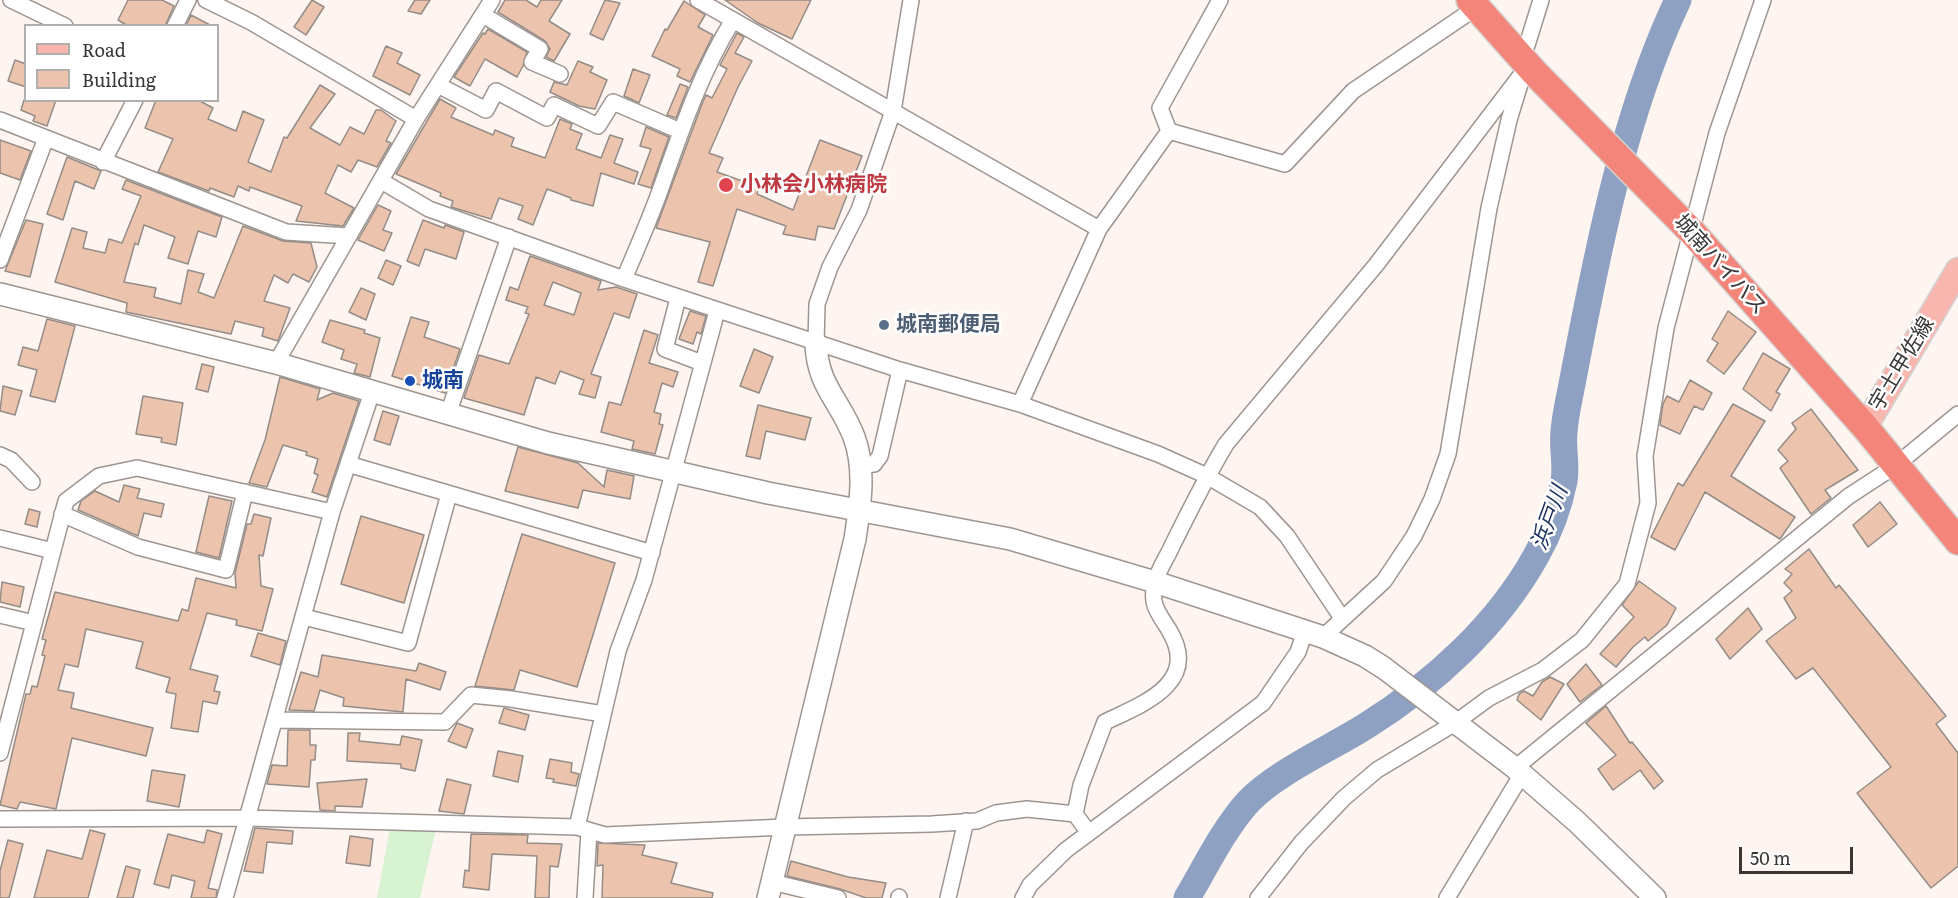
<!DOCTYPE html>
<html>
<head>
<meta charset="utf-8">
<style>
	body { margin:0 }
	#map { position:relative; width:1958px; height:898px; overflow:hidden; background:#fef5f0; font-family:Literata,serif }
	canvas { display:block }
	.legend { position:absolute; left:24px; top:24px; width:195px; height:78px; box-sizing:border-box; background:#fff; border:2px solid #b0afae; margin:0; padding:8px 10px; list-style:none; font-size:18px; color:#393634 }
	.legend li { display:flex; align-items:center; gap:12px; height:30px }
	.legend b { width:30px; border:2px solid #b0afae }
	.scale { position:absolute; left:1739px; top:847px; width:114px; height:27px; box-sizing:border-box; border:3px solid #393634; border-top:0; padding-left:8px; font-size:18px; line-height:21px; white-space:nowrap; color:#393634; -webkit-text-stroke:4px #fff; paint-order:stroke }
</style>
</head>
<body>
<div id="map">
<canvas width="1958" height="898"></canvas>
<ul class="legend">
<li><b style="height:8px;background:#f8b6af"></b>Road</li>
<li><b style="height:16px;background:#ecc4ad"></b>Building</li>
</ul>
<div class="scale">50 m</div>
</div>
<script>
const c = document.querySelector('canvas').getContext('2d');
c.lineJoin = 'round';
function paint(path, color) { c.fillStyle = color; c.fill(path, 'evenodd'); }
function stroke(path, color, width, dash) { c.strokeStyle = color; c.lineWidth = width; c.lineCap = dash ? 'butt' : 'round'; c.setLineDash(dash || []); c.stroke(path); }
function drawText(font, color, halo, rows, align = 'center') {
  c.font = font + ' Literata,"Noto Sans JP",serif'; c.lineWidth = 5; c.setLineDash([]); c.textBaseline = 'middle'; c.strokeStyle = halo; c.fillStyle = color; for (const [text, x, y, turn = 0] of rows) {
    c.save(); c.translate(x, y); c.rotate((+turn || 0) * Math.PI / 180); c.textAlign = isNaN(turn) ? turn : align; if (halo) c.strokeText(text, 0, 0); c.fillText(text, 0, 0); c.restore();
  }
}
paint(new Path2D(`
	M391 823 437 824 420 898H377Z`), '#d7f3d1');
stroke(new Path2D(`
	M1187 898C1206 866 1223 830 1248 802 1275 773 1331 748 1366 726 1433 684 1497 626 1536 556 1549 533 1559 506 1564 481 1567 465 1562 448 1564 432 1565 416 1569 400 1572 384 1596 259 1623 115 1678 0`), '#8ea1c3', 27);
const building = new Path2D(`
	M128 0H162L174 6 165 26H128L118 20Z
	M312 0 324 7 306 35 294 27Z
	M415 0H430L421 14 408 11Z
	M505 0H526L537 7 541 0H562L549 21 570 34 554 61 546 57 550 49 545 41 498 12Z
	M605 0 620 3 603 40 590 34Z
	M725 0H811L792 39 758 23Z
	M684 1 705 15 698 27 713 35 690 82 677 76 680 69 652 56 665 29 667 30Z
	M191 15 212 26H186Z
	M488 29 527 52 523 66 517 77 485 59 470 86 454 77 483 33 485 34Z
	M737 33 744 37 735 53 752 61 738 87 709 153 723 158 717 172 759 187 757 194 793 210 820 140 862 156 834 229 818 226 815 240 783 234 786 226 737 209 713 286 698 282 710 242 656 228 702 104 706 95 712 98 727 69 720 65Z
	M386 46 402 53 397 63 420 75 410 95 373 76Z
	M15 60 26 64V87L8 81Z
	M578 61 593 67 590 72 607 80 595 109 579 106 550 92 554 82 567 85Z
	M633 69 650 75 639 103 624 96Z
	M680 84 688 87 676 118 667 115Z
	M320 85 335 94 310 128 340 145 350 127 364 134 376 110H381L396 121 386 141 391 143 377 167 358 160 351 172 338 165 325 193 354 208 343 226 296 221 302 206 250 187 249 191 238 186 234 197 210 188 209 191 158 172 173 139 145 128 156 100H198L213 108 208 119 236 131 243 111 264 120 248 162 271 172 284 137 287 138Z
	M440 99 456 108 451 117 493 135 495 130 514 138 511 146 545 158 560 119 572 124 570 129 582 134 576 149 601 158 610 135 623 139 614 163 638 172 634 184 601 173 593 206 571 200V198L547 189 533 225 518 219 523 206 499 198 491 219 451 207 453 201 440 196 441 193 396 174Z
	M24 100H56L47 126 33 121 35 116 21 110Z
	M646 127 669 137 651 188 638 184 651 149 640 146Z
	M0 140 31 151 20 180 0 173Z
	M67 157 101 171 94 189 75 181 63 220 47 214Z
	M126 180 222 217 216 237 198 231 188 264 168 258 175 237 144 225 138 245 135 243 124 282 156 288 154 297 181 304 188 270 204 274 198 292 214 298 243 226 283 241 311 243 317 267 309 282 293 274 288 283 274 275 264 301 290 308 278 341 262 336 264 328 235 321 231 334 126 312 127 303 55 282 72 228 87 232 83 248 105 253 109 239 122 243 141 196 122 189Z
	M378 205 391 211 383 230 392 233 384 251 358 240Z
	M26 220 43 224 30 277 5 271Z
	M423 220 444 228 445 225 464 232 456 259 425 249 419 266 407 261Z
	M530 256 601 281 598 290 616 287 637 294 629 318 614 313 591 374 601 377 595 398 579 394 584 380 560 371 555 384 536 377 524 415 464 398 479 355 509 364 529 314 525 313 528 307 506 300 510 287 518 290ZM553 282 581 293 574 315 544 305Z
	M386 260 401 266 393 285 378 278Z
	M361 288 375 294 366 320 349 312Z
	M690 311 706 316 701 334 697 332 693 344 679 339Z
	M1728 311 1756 332 1724 374 1707 361 1718 343 1712 339Z
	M411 317 429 322 424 337 460 349 445 393 392 376Z
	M47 319 75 326 55 402 30 396 37 370 18 365 23 347 38 351Z
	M330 320 365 330 364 333 380 338 370 377 354 373 357 364 341 359 344 350 322 342Z
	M644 330 658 335 649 363 678 372 673 387 662 383 654 412 661 414 659 424 663 425 655 454 632 449 634 441 601 432 609 402 621 405Z
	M754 349 773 357 759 393 740 386Z
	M1763 353 1790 369 1776 392 1780 394 1771 411 1743 389Z
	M202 364 214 367 208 392 196 389Z
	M280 377 320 389 317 400 333 393 359 401 327 497 312 492 318 475 314 473 318 459 306 455 307 452 283 445 267 487 249 483 265 440Z
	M1690 380 1712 393 1703 410 1694 406 1680 434 1660 425 1663 404 1667 396 1679 402Z
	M3 386 22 391 15 415 0 411Z
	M143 396 183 403 176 445 161 442 162 438 136 434Z
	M1733 404 1765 421 1731 476 1795 517 1780 539 1705 492 1675 550 1651 537 1678 483 1683 486Z
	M758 405 811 418 805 440 766 431 760 459 746 456Z
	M1811 409 1858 470 1825 490 1831 498 1811 514 1780 468 1788 461 1778 450 1796 429 1792 423Z
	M383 411 399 416 390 445 374 440Z
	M518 447 578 463 604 487 607 470 634 476 630 499 583 490 578 508 505 491Z
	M124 485 140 489 137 498 164 504 161 517 144 513 138 536 78 510 81 501 95 491 119 502Z
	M209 496 232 501 219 558 196 552Z
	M1880 502 1897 524 1868 547 1853 525Z
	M29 509 40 512 37 527 25 524Z
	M254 514 271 518 263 556 259 555 261 586 273 589 262 631 236 625 237 620 207 613 190 669 218 676 214 691 220 692 217 704 203 701 198 732 171 728 176 694 166 692 170 678 136 668 143 642 86 629 78 667 65 664 58 690 74 693 71 708 153 728 146 756 72 738 56 809 20 802 17 809 0 805 26 694H30L32 686 37 687 45 656 42 655 46 640 42 639 55 592 178 621 182 609 188 611 196 578 236 588 235 573 247 524H251Z
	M361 516 424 535 404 603 341 584Z
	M522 534 615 563 577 687 520 670 514 690 475 686Z
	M1809 549 1836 588 1839 585 1946 716 1936 724 1958 753V866L1931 888 1857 793 1891 767 1813 668 1796 679 1766 641 1796 618 1784 598 1792 591 1784 583 1792 574 1785 569Z
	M1639 581 1676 608 1667 625 1648 641 1645 637 1633 647 1616 667 1600 654 1634 617 1622 605Z
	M2 582 24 587 20 607 0 602Z
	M1748 608 1762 629 1730 659 1716 639Z
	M258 633 286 641 280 665 251 656Z
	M322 655 416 671 419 663 446 672 440 690 406 679 403 712 343 706 344 698 320 690 314 711 289 710 301 672 318 677Z
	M1586 664 1602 685 1580 702 1567 684Z
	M1550 677 1564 684 1541 720 1517 700 1519 694 1524 691 1533 696 1542 682Z
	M1606 706 1630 743 1632 742 1663 781 1654 789 1640 770 1613 790 1598 769 1616 755 1586 723Z
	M504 708 529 715 525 730 499 723Z
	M457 723 473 729 466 748 448 741Z
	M288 730H310V745H316L315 760H311L309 787 267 784 272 765 287 766Z
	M348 733H360L359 741 400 745 402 736 422 740 415 771 401 768V764L347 761Z
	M498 751 523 756 518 782 493 776Z
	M550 759 572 763 571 772 579 774 576 786 553 782 554 779 546 778Z
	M152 770 185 775 179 807 147 801Z
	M367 779 362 807 335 806V811L320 810 317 783Z
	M447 779 471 785 464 814 439 811Z
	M255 828 293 831 292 844 267 842 263 873 244 871Z
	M90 830 105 834 88 898H34L47 850 82 859Z
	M207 830 222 834 208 888 217 890 216 898H191L195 881 172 875 169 888 154 884 168 834 204 843Z
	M471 834 528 835 527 843 562 844 558 867 550 866 549 898H535L537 856 492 854 489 890 463 887 465 870 469 871Z
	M350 836 373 839 370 866 346 863Z
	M8 840 23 844 9 898H0V871Z
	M598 843 645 845 642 855 677 863 671 883 713 893 712 898H602L603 865 597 866Z
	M791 861 848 877 886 883 882 898H866L840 889 787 876Z
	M126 866 140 870 133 898H117Z`);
paint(building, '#ecc4ad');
stroke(building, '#948c87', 1.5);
const street = new Path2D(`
	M11 0 65 26
	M206 0 251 22 416 119
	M698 0 1099 229
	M483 15 540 49 532 62 560 74
	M175 26 188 0
	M438 85 486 110 496 91 547 118 554 105 598 126 613 102 680 131
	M0 120 286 232 349 236
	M1169 131 1285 164 1353 91 1477 7
	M1169 131 1160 108 1220 0
	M103 162 135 100
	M383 182 429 209 624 279 900 370 1020 404 1158 454 1207 476 1260 507 1287 536 1342 618
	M0 260 46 138
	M624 279C637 248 651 217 662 185 682 128 701 72 733 20
	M678 298 665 349 702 363
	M816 343 817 304 830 267 859 210 893 111 911 0
	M276 363 416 119 492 0
	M1020 404 1099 229 1169 131
	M448 414 509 237
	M0 455 11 460 32 482
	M348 464 652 553
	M860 465 874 464 880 456 900 370
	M62 514 138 547 226 570 245 492
	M0 538 53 551
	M0 615 34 623
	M304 617 408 643 449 494
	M1323 637 1384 581 1414 536 1432 499 1448 454 1489 208 1509 120 1524 71 1523 58 1541 0
	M275 720 445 722 471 695 511 699 603 714
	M0 753 66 501 99 476 137 468 332 512
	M1515 768 1849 496 1895 466 1958 414
	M1075 814 1081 785 1105 722C1143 704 1201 683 1169 630 1158 612 1150 605 1155 584 1157 571 1167 558 1172 546 1189 512 1206 477 1226 444L1376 265 1524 71
	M0 819 247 818 577 827 605 835 785 827 932 824 977 821 996 813 1027 809 1075 814 1089 833
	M577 827 618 651 644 580 717 311
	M772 882 838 898
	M225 898 332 512 372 392
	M585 898 589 831
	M899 898V897
	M948 898 966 821
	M1023 898 1030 885 1066 850 1263 703 1298 652 1305 631
	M1258 898 1301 843 1344 798 1377 770 1455 723 1489 698 1543 670 1582 640 1627 584 1648 503 1645 456 1666 328 1717 133 1763 0
	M1447 898 1522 774`);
const secondary = new Path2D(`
	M0 294 276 363 548 443 768 493 1010 539 1155 582 1323 637 1365 656 1384 668 1515 768 1577 822 1655 898
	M768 898 855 539C860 506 866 469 854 437 840 400 817 386 816 343`);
const primary = new Path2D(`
	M1865 427 1958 270`);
const highway = new Path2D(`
	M1470 0 1534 72 1691 231 1865 427 1958 541`);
stroke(street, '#9e9591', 18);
stroke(secondary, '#9e9591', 24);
stroke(primary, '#d3d3d2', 27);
stroke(highway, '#d3d3d2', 30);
stroke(street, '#fff', 15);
stroke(secondary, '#fff', 21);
stroke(primary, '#f8b6af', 24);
stroke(highway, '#f4857a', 27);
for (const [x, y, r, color] of [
	[726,185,8,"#e0444e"],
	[884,325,6,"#5c6f8a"],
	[410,381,6,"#1a4fb4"]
]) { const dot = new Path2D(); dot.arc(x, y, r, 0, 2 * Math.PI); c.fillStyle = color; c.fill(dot); stroke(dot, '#fff', 2); }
drawText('bold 21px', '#be3a42', '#fff', [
	["小林会小林病院",740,185]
], 'left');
drawText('21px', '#393634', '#fff', [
	["城南バイパス",1720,265,48],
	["宇土甲佐線",1902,364,-59]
]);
drawText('bold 21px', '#4e5e75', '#fff', [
	["城南郵便局",896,325]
], 'left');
drawText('bold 21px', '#164399', '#fff', [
	["城南",422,381]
], 'left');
drawText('italic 22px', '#1d3462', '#fff', [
	["浜戸川",1550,518,-70]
]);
</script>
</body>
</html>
